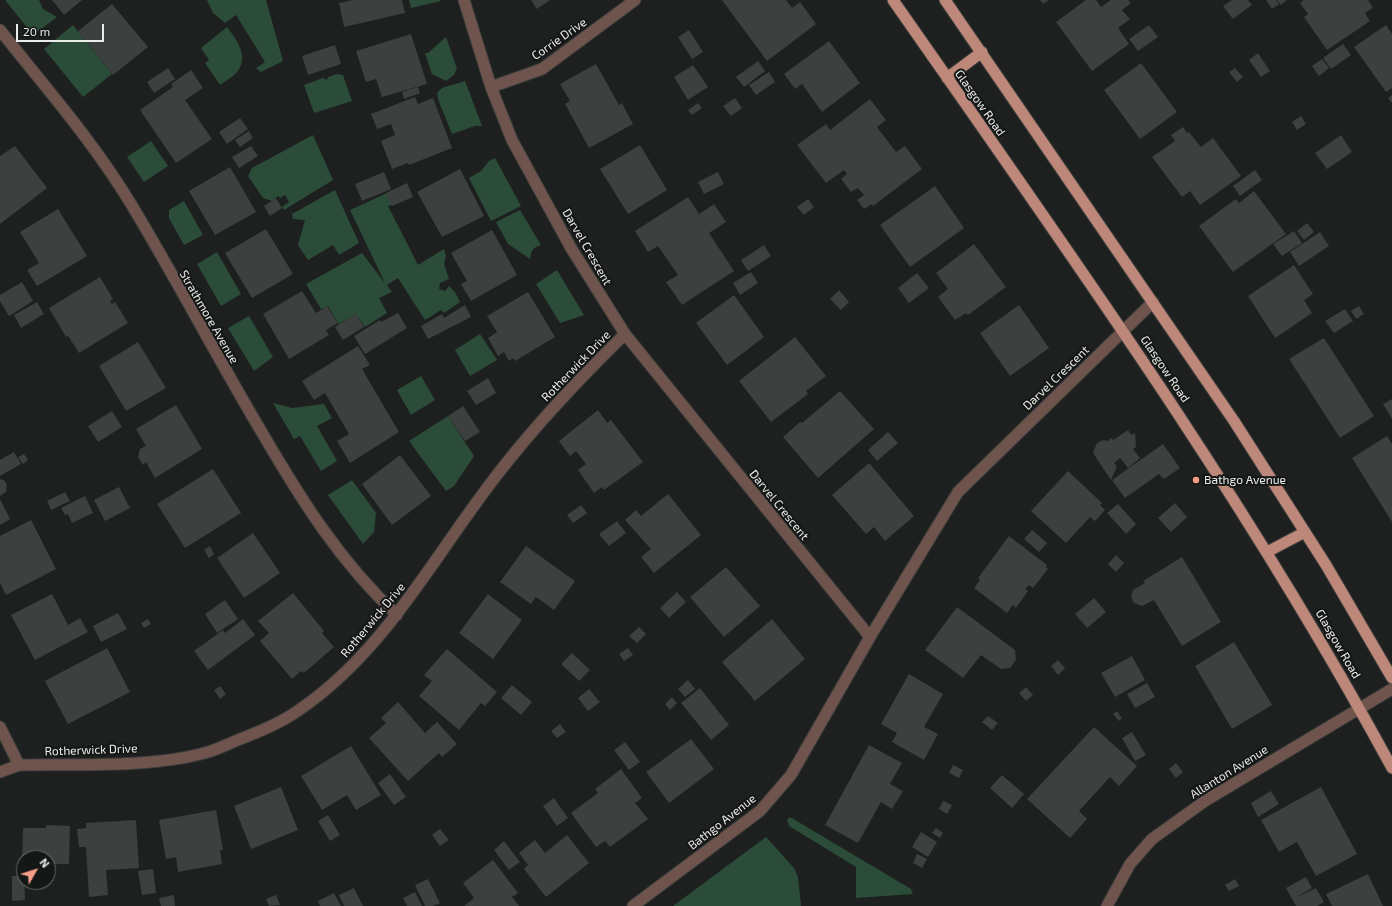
<!DOCTYPE html>
<html>
<head>
<meta charset="utf-8">
<style>
	body { margin:0 }
	#map { position:relative; width:1392px; height:906px; overflow:hidden; background:#1d201e; font-family:"Exo 2",sans-serif }
	canvas { display:block }
	.north { position:absolute; left:16px; top:850px; width:40px; height:40px; box-sizing:border-box; background:#141715; border:1px solid #6a6d6b; border-radius:50%; rotate:51deg; font-size:11px; font-weight:700; line-height:16px; text-align:center; color:#ebedeb }
	.north::after { content:''; display:block; margin:auto; width:14px; height:18px; background:#f49e88; clip-path:polygon(50% 0,100% 100%,50% 72%,0 100%) }
	.scale { position:absolute; left:16px; top:24px; width:88px; height:18px; box-sizing:border-box; border:2px solid #ebedeb; border-top:0; padding-left:5px; font-size:12px; line-height:14px; white-space:nowrap; color:#ebedeb; -webkit-text-stroke:3px #141715; paint-order:stroke }
</style>
</head>
<body>
<div id="map">
<canvas width="1392" height="906"></canvas>
<div class="north">N</div>
<div class="scale">20 m</div>
</div>
<script>
const c = document.querySelector('canvas').getContext('2d');
c.lineJoin = 'round';
function paint(path, color) { c.fillStyle = color; c.fill(path, 'evenodd'); }
function stroke(path, color, width, dash) { c.strokeStyle = color; c.lineWidth = width; c.lineCap = dash ? 'butt' : 'round'; c.setLineDash(dash || []); c.stroke(path); }
function drawText(font, color, halo, rows, align = 'center') {
  c.font = font + ' "Exo 2",sans-serif'; c.lineWidth = 4; c.setLineDash([]); c.textBaseline = 'middle'; c.strokeStyle = halo; c.fillStyle = color; for (const [text, x, y, turn = 0] of rows) {
    c.save(); c.translate(x, y); c.rotate((+turn || 0) * Math.PI / 180); c.textAlign = isNaN(turn) ? turn : align; if (halo) c.strokeText(text, 0, 0); c.fillText(text, 0, 0); c.restore();
  }
}
paint(new Path2D(`
	M5 0H39L43 9 57 17 33 35Z
	M207 0H266L283 61 261 72 256 68 265 62 236 15 225 23 213 13Z
	M409 0H440L441 1 411 8Z
	M73 25 112 74 83 97 44 49Z
	M227 27C236 39 250 57 237 72 233 77 225 81 220 85L205 63 209 60 201 48Z
	M446 37 457 69 454 75 446 81 432 74 425 53H428Z
	M337 74 343 75 352 101 314 113 304 85 323 78 327 80 328 77Z
	M465 81 482 126H475L452 134 439 102 437 93 442 88Z
	M313 135 333 180 284 210 282 207 289 202 285 195 280 198 278 196 272 201 263 198 248 176 252 168Z
	M151 141 168 166 144 182 127 157Z
	M495 158 521 206 491 221 469 178 481 171 489 161Z
	M335 190 359 243 339 255 333 245 308 260 298 245 305 220 293 219 292 214Z
	M387 193 392 205 388 206 418 265 444 249 446 256 444 264 449 279 440 283 439 289 445 291 449 286 455 292 460 302 444 313 441 310 425 320 398 278 387 285 392 292 379 298 387 313 365 327 356 314 339 324 328 306 321 309 306 284 362 253 385 283 350 210Z
	M184 201 203 235 184 245 169 218V210Z
	M520 210 541 245C533 247 531 251 530 259L508 244 496 222Z
	M217 252 241 294 221 306 197 264Z
	M557 270 584 315 560 323 536 284Z
	M249 316 273 357 254 371 228 328Z
	M480 334 497 360 470 376 455 350Z
	M421 376 435 400 411 415 397 390Z
	M273 403 292 408 324 404 332 418 317 426 337 461 321 471 300 436 294 439Z
	M448 416 474 456 454 486 446 491 409 441Z
	M352 480 376 513 374 532 363 544 328 495Z
	M790 817 911 889 913 894 856 898V867L789 826 787 820Z
	M766 837 794 868 798 877 801 906H673Z`), '#2b4c39');
paint(new Path2D(`
	M52 0H82L64 15Z
	M353 0H402L405 13 344 27 339 3Z
	M531 0H550L537 9Z
	M722 0H786L792 8 800 2 816 24 767 61Z
	M1040 0H1049L1043 4Z
	M1086 0H1096L1101 7 1111 0H1128L1131 3 1122 10 1130 19 1118 28 1129 44 1092 71 1056 22Z
	M1232 0H1248L1252 5 1233 19 1223 6Z
	M1266 0H1276L1279 4 1272 9Z
	M1277 0H1287L1281 5Z
	M1304 0H1368L1373 8 1365 13 1370 21 1327 50 1304 17 1308 14 1300 3Z
	M112 4 148 47 113 75 78 31Z
	M1149 25 1158 37 1138 51 1129 39Z
	M1386 25 1392 34V88L1386 92 1354 47Z
	M689 30 703 52 692 59 678 37Z
	M411 34 427 84 382 97 376 79 366 82 356 51Z
	M829 41 860 83 822 112 802 84 795 89 784 74Z
	M1343 44 1351 55 1331 69 1323 58Z
	M335 45 341 64 308 75 302 56Z
	M1258 53 1270 71 1261 77 1249 60Z
	M1322 59 1329 68 1319 76 1312 66Z
	M758 61 765 71 744 87 736 77Z
	M1141 63 1177 112 1140 139 1104 90Z
	M596 64 619 105 622 103 633 124 589 148 565 104 570 101 560 84Z
	M693 65 708 87 688 100 674 77Z
	M168 68 175 79 154 93 147 82Z
	M1235 68 1243 77 1237 82 1229 72Z
	M191 70 203 88 185 100 212 139 176 163 140 110 173 87 171 84Z
	M769 72 775 82 756 95 749 85Z
	M418 87 420 93 404 99 402 92Z
	M1392 95V103L1388 98Z
	M415 97 418 104 433 98 452 148 409 165 408 163 392 169 381 141 395 135 391 124 377 129 371 114Z
	M735 98 742 108 731 116 723 106Z
	M870 99 886 120 877 127 896 152 905 146 922 169 873 206 872 204 864 209 857 200 864 195 858 188 851 192 841 179 847 174 844 170 826 183 797 145 826 124 830 130Z
	M698 103 702 108 692 115 688 110Z
	M1301 116 1306 124 1297 130 1292 122Z
	M240 118 248 129 227 144 219 132Z
	M1183 127 1187 133 1189 132 1201 147 1213 138 1241 176 1200 205 1190 191 1182 197 1152 157 1175 141 1171 135Z
	M249 131 253 138 240 147 235 140Z
	M1341 135 1352 152 1327 169 1315 153Z
	M640 145 667 190 628 214 600 169Z
	M15 146 47 188 0 224V156Z
	M251 146 258 156 239 168 232 157Z
	M230 167 256 212 215 235 189 191Z
	M460 169 484 216 442 237 417 192Z
	M1255 170 1262 180 1240 196 1233 186Z
	M384 172 391 189 362 201 355 184Z
	M718 172 724 184 704 194 698 182Z
	M407 183 413 197 392 206 386 193Z
	M935 186 964 228 910 267 880 225Z
	M1254 191 1286 234 1233 272 1199 226 1236 199 1239 203Z
	M688 197 699 214 714 204 726 222 709 233 734 271 682 305 666 282 678 275 658 246 648 252 635 231Z
	M276 198 282 208 270 216 264 206Z
	M808 199 814 207 804 215 797 207Z
	M58 209 87 256 37 286 27 270 39 263 20 232Z
	M1307 223 1314 232 1304 240 1297 231Z
	M266 229 293 274 252 298 225 253Z
	M492 230 517 275 471 301 461 284 467 281 451 253Z
	M1294 231 1302 243 1282 256 1273 244Z
	M1320 232 1329 246 1299 266 1290 252Z
	M974 244 1006 287 968 315 966 313 955 320 938 297 948 289 936 273Z
	M764 245 771 256 748 271 741 260Z
	M1294 265 1313 294 1304 300 1312 313 1275 338 1248 296Z
	M751 272 758 283 740 295 733 283Z
	M917 273 929 288 909 303 898 288Z
	M100 277 113 299 110 301 112 304 115 302 128 323 79 353 68 336 66 337 49 308Z
	M22 282 33 301 9 316 0 301V295Z
	M839 290 849 302 841 310 830 299Z
	M302 291 316 313 327 306 338 323 326 330 329 335 289 359 263 314Z
	M528 292 555 337 515 361 513 358 509 361 504 352 498 356 488 338 497 332 487 316Z
	M734 295 764 337 727 365 696 323Z
	M37 302 44 314 21 328 14 315Z
	M465 305 471 317 428 339 421 326 442 314 444 318Z
	M1019 305 1049 348 1010 376 980 333Z
	M1359 306 1364 314 1356 319 1351 311Z
	M1345 309 1353 321 1334 333 1325 321Z
	M398 313 407 328 365 354 354 336 380 320 381 322Z
	M356 314 364 327 343 340 335 327Z
	M795 337 826 376 806 391 808 394 771 422 739 381Z
	M1324 338 1374 416 1340 438 1289 359Z
	M138 342 166 388 126 411 99 366Z
	M358 346 370 365 362 369 399 432 350 463 337 441 349 434 325 393 314 400 302 381Z
	M488 378 496 393 476 405 467 391Z
	M840 391 874 429 818 478 783 437 800 422 802 423Z
	M1392 399V419L1383 404Z
	M176 405 202 449 155 478 146 462 143 465 138 457 140 449 146 446 136 429Z
	M463 406 480 432 465 441 448 416Z
	M598 410 607 423 611 420 643 462 604 490 602 487 594 493 578 470 586 464 576 451 570 456 559 441Z
	M112 411 122 427 98 442 88 426Z
	M1128 430 1131 435 1135 433 1136 447 1133 449 1140 458 1128 468 1120 458 1114 463 1117 466 1111 480 1093 453 1097 443 1103 440 1108 441 1111 438 1113 440Z
	M888 432 898 443 877 461 868 450Z
	M1387 436 1392 444V522L1352 458Z
	M1163 444 1180 468 1164 479 1159 474 1125 498 1112 480Z
	M14 452 21 464 0 476V460Z
	M24 454 28 460 23 464 18 457Z
	M400 455 431 496 392 525 362 484Z
	M869 463 914 516 885 541 874 527 866 534 832 495Z
	M213 469 241 513 185 548 157 504Z
	M1068 471 1102 503 1100 505 1105 510 1095 521 1090 517 1066 543 1031 511Z
	M0 479 4 480 7 485 6 492 0 496Z
	M119 487 130 508 105 521 94 500Z
	M65 492 70 501 51 510 47 501Z
	M668 494 701 535 654 573 641 557 651 549 625 520 636 510 641 516Z
	M85 496 93 513 72 523 68 514 65 515 61 508Z
	M0 499 10 519 0 525Z
	M1175 503 1187 517 1171 532 1158 518Z
	M1118 504 1136 524 1126 534 1107 513Z
	M581 505 587 513 573 523 567 515Z
	M31 520 56 569 6 595 0 583V536Z
	M617 521 626 533 609 546 599 534Z
	M1032 530 1047 543 1039 552 1024 539Z
	M253 533 280 573 244 598 217 558Z
	M1009 536 1047 565 1046 567 1048 569 1033 588 1029 585 1025 589 1028 591 1016 608 1013 605 1007 613 974 588 980 580 978 578Z
	M210 546 214 554 209 558 204 550Z
	M526 546 575 581 554 610 536 597 531 604 500 582Z
	M1116 555 1124 563 1116 572 1108 564Z
	M1182 557 1221 622 1182 646 1154 600 1142 606 1134 603 1131 597 1133 590 1145 583 1143 581Z
	M726 567 760 606 724 637 690 597Z
	M677 592 686 602 669 618 660 608Z
	M293 593 324 631 322 633 334 647 304 673 301 671 292 679 260 641 269 633 258 621Z
	M52 594 68 625 80 618 88 632 35 660 11 615Z
	M488 594 522 620 493 659 459 633Z
	M1094 598 1106 612 1087 628 1075 614Z
	M225 600 238 619 217 633 205 614Z
	M957 607 1015 650 1016 660 1010 668 1001 669 981 655 963 678 925 650Z
	M118 613 127 629 101 642 93 626Z
	M148 619 151 624 144 628 141 623Z
	M243 619 255 635 208 670 194 651 223 630 225 633Z
	M772 619 805 659 755 701 722 662Z
	M639 627 646 634 637 643 629 636Z
	M1234 642 1272 705 1232 729 1195 666Z
	M107 648 130 692 68 724 45 681Z
	M628 648 633 655 624 661 619 654Z
	M447 649 497 692 485 706 481 703 459 730 419 696 432 681 424 675Z
	M572 653 590 670 579 681 561 664Z
	M1132 656 1145 680 1115 697 1101 673Z
	M1058 660 1065 668 1058 675 1051 666Z
	M909 674 943 694 924 727 938 734 924 760 892 742 897 733 881 724Z
	M688 680 695 689 685 697 678 689Z
	M1147 683 1155 697 1135 708 1127 694Z
	M512 685 532 702 521 715 501 698Z
	M220 686 226 694 220 699 214 690Z
	M1026 687 1033 695 1026 701 1019 693Z
	M700 688 729 725 711 740 681 703Z
	M589 689 600 702 588 711 578 698Z
	M672 697 677 703 670 710 665 704Z
	M398 702 425 733 437 722 457 744 442 757 439 753 408 781 369 738 386 723 381 718Z
	M1117 711 1122 718 1119 721 1113 714Z
	M988 716 998 723 992 730 982 722Z
	M560 724 566 732 557 738 551 731Z
	M1094 727 1137 766 1119 786 1110 777 1079 811 1087 819 1070 838 1027 799Z
	M1132 732 1146 755 1135 761 1122 738Z
	M691 739 714 769 669 803 646 772Z
	M625 742 640 762 629 770 614 750Z
	M869 745 902 763 890 784 903 791 892 809 881 802 858 843 825 825Z
	M351 746 381 795 356 810 347 795 322 810 301 776Z
	M1176 763 1183 772 1176 778 1169 769Z
	M953 765 963 770 959 778 949 773Z
	M621 769 642 798 635 803 648 819 610 847 605 841 596 847 571 813 598 793 595 789Z
	M390 774 406 797 394 805 378 783Z
	M1002 775 1024 794 1012 808 990 788Z
	M281 787 298 830 251 849 234 806Z
	M1321 787 1357 854 1316 876 1297 842 1279 852 1261 820Z
	M1271 791 1279 804 1258 817 1251 803Z
	M554 798 568 818 557 826 543 806Z
	M943 801 952 805 947 814 939 809Z
	M216 810 223 850H220L222 864 178 872 176 857 166 859 159 820Z
	M328 815 340 835 330 841 318 821Z
	M136 820 139 868 106 870 108 895 89 897 86 847H79L77 829 86 828V823Z
	M46 825 70 826 69 864H48V858H24V864H22L23 828H46Z
	M936 828 943 833 940 838 932 833Z
	M440 829 449 840 440 846 432 835Z
	M921 832 937 842 928 857 912 847Z
	M567 835 589 863 546 897 524 869 528 865 519 853 535 840 545 853Z
	M504 841 520 862 509 870 494 850Z
	M917 854 927 859 922 868 913 863Z
	M493 860 518 893 512 897 519 906H464L474 898 463 883Z
	M153 869 156 893 142 895 138 871Z
	M1368 874 1383 906H1332L1326 894Z
	M12 876H24L25 900 12 901Z
	M1306 877 1312 888 1295 898 1316 888 1324 902 1317 906H1296L1286 888Z
	M428 879 440 903 433 906H425L415 885Z
	M1235 879 1239 886 1229 891 1225 885Z
	M354 888 363 906H344L339 895Z
	M415 892 422 906H407L403 898Z
	M334 893 341 906H320L318 901Z
	M174 895 175 906H161L159 898Z
	M276 895 280 905 269 906 266 899Z`), '#3c403e');
const minor = new Path2D(`
	M464 0 491 87 512 140 571 248 625 334 870 637 958 492 1153 302
	M0 30C45 87 93 141 131 204 177 280 218 359 264 436 302 501 341 563 397 615
	M491 87 542 69 635 0
	M0 727 19 765
	M0 772 19 765C77 764 153 768 208 752 218 749 228 744 238 740 258 732 281 723 299 710 389 649 437 549 504 466 541 419 582 376 625 334
	M633 906 760 811 791 775 870 637
	M1107 906 1130 864 1152 839 1205 801 1392 689`);
const primary = new Path2D(`
	M893 0C1068 251 1246 498 1392 768
	M945 0 1234 421 1326 565 1392 678
	M947 78 982 52
	M1267 552 1305 532`);
stroke(minor, '#3a3d3b', 13);
stroke(primary, '#3a3d3b', 13);
stroke(minor, '#6e544d', 11);
stroke(primary, '#bd8779', 11);
for (const [x, y, r, color] of [
	[1196,480,4,"#f49e88"]
]) { const dot = new Path2D(); dot.arc(x, y, r, 0, 2 * Math.PI); c.fillStyle = color; c.fill(dot); stroke(dot, '#141715', 1.5); }
drawText('12px', '#ebedeb', '#141715', [
	["Corrie Drive",559,39,-35],
	["Glasgow Road",980,103,55],
	["Darvel Crescent",587,247,60],
	["Strathmore Avenue",209,317,60],
	["Rotherwick Drive",576,366,-46],
	["Glasgow Road",1165,369,56],
	["Darvel Crescent",1056,378,-44],
	["Darvel Crescent",779,505,51],
	["Rotherwick Drive",373,620,-50],
	["Glasgow Road",1338,644,60],
	["Rotherwick Drive",91,750,-2],
	["Allanton Avenue",1229,772,-32],
	["Bathgo Avenue",722,822,-38]
]);
drawText('12px', '#ebedeb', '#141715', [
	["Bathgo Avenue",1204,480]
], 'left');
</script>
</body>
</html>
